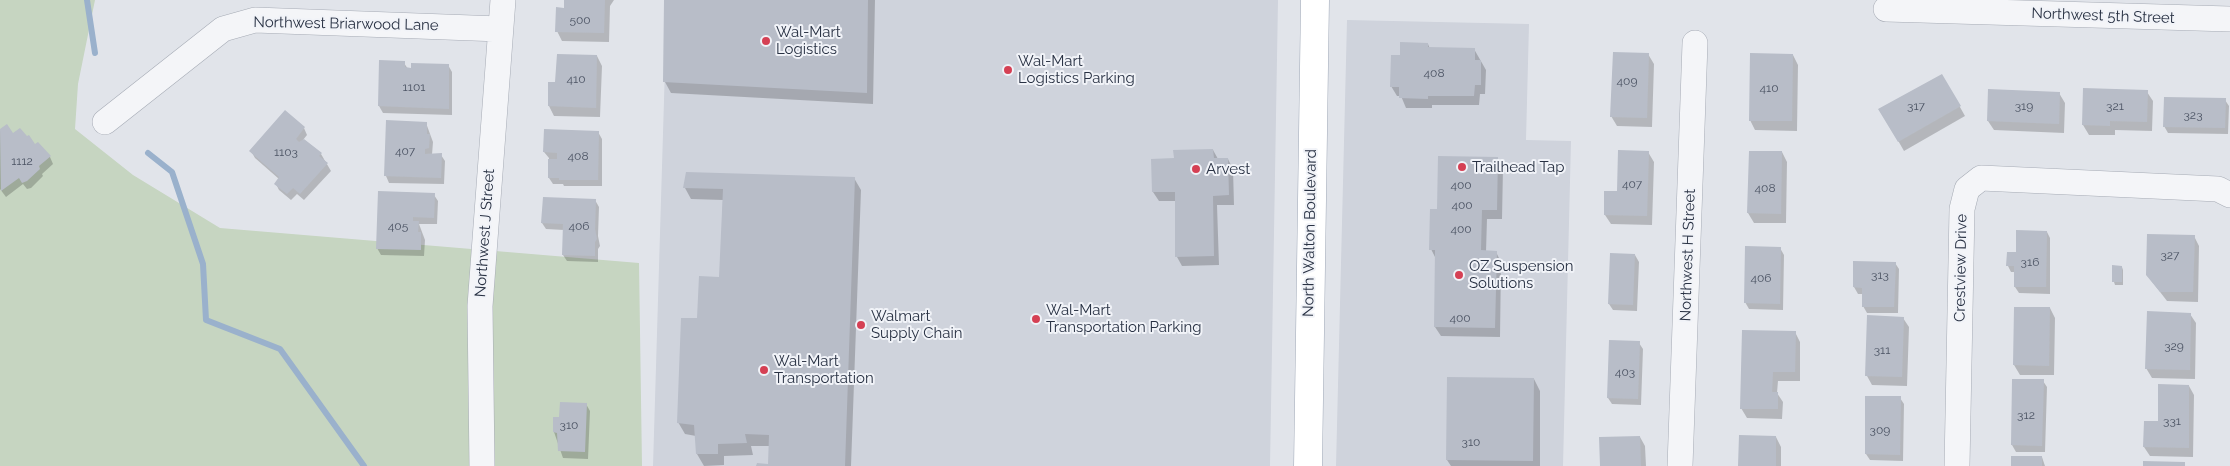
<!DOCTYPE html>
<html>
<head>
<meta charset="utf-8">
<style>
	body { margin:0 }
	canvas { display:block; background:#e1e4ea }
</style>
</head>
<body>
<canvas width="2230" height="466"></canvas>
<script>
const c = document.querySelector('canvas').getContext('2d');
c.lineJoin = 'round';
function paint(path, color) { c.fillStyle = color; c.fill(path, 'evenodd'); }
function stroke(path, color, width, dash) { c.strokeStyle = color; c.lineWidth = width; c.lineCap = dash ? 'butt' : 'round'; c.setLineDash(dash || []); c.stroke(path); }
function drawText(font, color, halo, rows, align = 'center') {
  c.font = font + ' Raleway,sans-serif'; c.lineWidth = 4; c.setLineDash([]); c.textBaseline = 'middle'; c.strokeStyle = halo; c.fillStyle = color; for (const [text, x, y, turn = 0] of rows) {
    c.save(); c.translate(x, y); c.rotate((+turn || 0) * Math.PI / 180); c.textAlign = isNaN(turn) ? turn : align; if (halo) c.strokeText(text, 0, 0); c.fillText(text, 0, 0); c.restore();
  }
}
paint(new Path2D(`
	M667 0H1278L1270 466H653Z
	M1347 20 1529 24 1526 140 1571 141 1563 466H1336Z`), '#cfd3dc');
paint(new Path2D(`
	M0 0H95L78 84 75 129 133 175 220 228 639 263 642 466H0Z`), '#c6d5c1');
paint(new Path2D(`
	M566 0H614L610 6 609 42 562 41 557 31 565 9Z
	M665 0H875L873 104 671 93 665 82Z
	M1428 44 1430 49H1474L1486 70 1485 94H1480L1479 105H1432V108H1406L1401 96H1397L1391 86 1401 57Z
	M1648 54 1654 64 1652 127 1617 126 1611 116Z
	M1793 55 1798 65 1797 131 1755 130 1750 120Z
	M597 56 602 66 600 117 554 116 549 106 556 83Z
	M404 63 408 69 448 65 452 72V115L383 113 379 106Z
	M1942 75 1965 116 1904 151 1880 109Z
	M2147 92 2153 101 2152 131 2115 130V135H2089L2083 125Z
	M2059 93 2065 103 2064 133 1994 130 1988 121Z
	M2225 100 2229 106 2228 134 2168 133 2164 126Z
	M387 121 426 123 433 142 432 155H441L445 161 444 184 389 183 386 176Z
	M7 126 12 135 35 146 50 157 53 164 42 174 43 176 31 188 27 189 23 184 6 197 0 189V131Z
	M304 128 307 135 303 140 321 154 331 171 304 200 297 194 291 200 279 190 276 184 279 179 255 158 251 151Z
	M598 132 602 139V186H564L563 184H553L549 178V158L544 152Z
	M1213 150 1218 159H1228L1233 169 1234 205H1217L1219 265 1182 266 1177 257 1176 201H1159L1153 192 1175 160Z
	M1648 152 1654 162 1652 225 1611 224 1605 215 1618 192Z
	M1750 152H1782L1787 162 1786 223H1754L1748 213Z
	M1497 158 1503 168 1502 219H1487L1486 252H1496L1501 262 1500 337 1441 336 1435 327 1436 259 1431 249 1438 210Z
	M854 178 861 190 851 466H758H770V446H751L753 455 724 456V465L704 466 697 454 696 436 685 434 678 422 698 320 721 278 723 200 691 199 685 188Z
	M434 195 438 201 437 224H419L425 240 424 256 381 255 377 248Z
	M595 200 599 207 598 236 600 246 598 249V262L567 261 563 255 564 230 546 229 542 223Z
	M2047 232 2050 238V294L2019 293 2015 287V272H2011L2008 266 2017 253Z
	M2194 236 2199 246 2198 302 2167 301 2147 275Z
	M1780 248 1784 255 1783 310 1749 309 1745 302Z
	M1635 255 1639 262 1637 311 1613 310 1609 304Z
	M1855 262 1895 263 1899 269 1898 313H1867L1863 306V294H1858L1854 287Z
	M2114 266 2122 267 2123 270V285H2115L2114 282Z
	M2015 308H2050L2055 318 2054 375H2020L2014 365Z
	M2190 314 2196 323 2195 379 2152 378 2146 368Z
	M1903 318 1909 327 1907 386 1872 385 1867 376Z
	M1795 332 1800 342V381H1778L1777 393 1783 402 1782 419 1747 418 1741 408Z
	M1639 343 1643 349 1641 405 1612 404 1608 398Z
	M1534 379 1540 391V466H1451L1447 460Z
	M2043 381 2047 387 2045 452H2016L2012 445Z
	M2189 386 2194 395 2193 457 2150 456 2144 447 2159 422Z
	M1900 398 1904 404 1903 461 1870 460 1866 454Z
	M586 404 590 411 588 459 563 458 554 432 560 418Z
	M1640 437 1645 446 1646 466H1601Z
	M1776 437 1781 447V466H1739Z
	M2042 457 2045 466H2012Z`), '#0003');
stroke(new Path2D(`
	M87 0 95 53
	M148 153 172 172 203 264 206 320 280 349 364 466`), '#9ab1cc', 6);
paint(new Path2D(`
	M564 0H605L604 33 555 32 556 7 564 8Z
	M664 0H868L867 93 663 82Z
	M1400 42 1428 43V47L1475 48V60H1481V85H1475L1474 96H1428V99L1399 98V87H1390L1391 55H1400Z
	M1613 52 1649 53 1647 118 1610 117Z
	M1750 53 1793 54 1792 121H1749Z
	M557 54 597 55 596 108 548 106V82H555Z
	M379 60 405 61V67L411 68V63L449 64V109L378 106Z
	M1942 74 1961 106 1898 142 1878 109Z
	M2083 88 2148 90 2147 122 2110 121V126L2082 125Z
	M1988 89 2060 92 2059 124 1987 121Z
	M2164 97 2226 98 2225 128 2163 127Z
	M285 110 305 127 296 139 299 142 304 139 322 153 319 156 328 163 300 194 293 188 287 194 274 184 279 177 249 151Z
	M386 120 427 122V134H430L429 148 425 149V154L442 153 441 178 384 176Z
	M7 124 13 133 20 128 27 136 29 135 35 144 38 142 51 156 39 166 40 169 27 181 22 183 19 178 1 191 0 129Z
	M544 129 599 131 598 180H559V178H548V159H557V153L543 152Z
	M1213 149 1214 158H1228L1229 195 1213 196 1214 256 1175 257V192H1152L1151 159 1174 158 1173 150Z
	M1618 150 1649 151 1647 216 1604 215V191H1617Z
	M1749 151H1782L1781 214 1747 213Z
	M1438 156 1498 157 1497 210H1482L1481 250 1497 251 1495 328 1434 327 1435 250H1429L1430 209H1437Z
	M686 172 855 177 845 466H756L757 463 768 464 769 435 745 434 747 443 718 444V454H696L694 425 677 423 681 318H697L699 276 719 277 723 189 683 188Z
	M378 191 435 193 434 218 413 217V221H419L418 232H421V250L376 249Z
	M543 197 596 199 595 229 597 239 595 242V256L562 255 563 224 541 223Z
	M2016 230 2047 231 2046 287H2014V266H2006L2007 252H2016Z
	M2147 234 2195 235 2193 292H2160L2146 275Z
	M1745 246 1781 247 1780 304 1744 303Z
	M1610 253 1635 254 1633 305 1608 304Z
	M1853 261 1896 262 1894 307H1862V288L1853 287Z
	M2112 265 2122 266V282H2112Z
	M2014 307H2050L2049 366 2013 365Z
	M2147 311 2191 313 2190 370 2145 369Z
	M1867 315 1904 317 1902 377 1865 376Z
	M1742 330 1796 331 1795 372H1773L1772 392H1778V409H1740Z
	M1609 340 1640 341 1638 399 1607 398Z
	M1447 377 1534 378 1533 461 1446 460Z
	M2012 379H2044L2042 446 2011 445Z
	M2158 384 2189 385V448L2143 447 2144 421H2158Z
	M1865 396H1901L1900 455 1865 454Z
	M560 402 587 403 585 452 558 451 557 433 553 432V417H559Z
	M1739 435 1776 436V466H1738Z
	M1640 436 1641 466H1600L1599 437Z
	M2011 456H2042V466H2011Z
	M2143 461 2185 462V466H2143Z`), '#b8bdc8');
const minor = new Path2D(`
	M1886 9 2230 19
	M105 122 223 29 255 20 500 29
	M482 466 480 306 503 0
	M1680 466 1695 43
	M1957 466 1962 209 1967 189 1981 178 2218 189 2230 195`);
const primary = new Path2D(`
	M1308 466 1315 0`);
stroke(minor, '#a6abb5', 26);
stroke(primary, '#9fa8b7', 29);
stroke(minor, '#f4f5f8', 25);
stroke(primary, '#fff', 28);
for (const [x, y, r, color] of [
	[766,41,5,"#d54054"],
	[1008,70,5,"#d54054"],
	[1462,167,5,"#d54054"],
	[1196,169,5,"#d54054"],
	[1459,275,5,"#d54054"],
	[1036,319,5,"#d54054"],
	[861,325,5,"#d54054"],
	[764,370,5,"#d54054"]
]) { const dot = new Path2D(); dot.arc(x, y, r, 0, 2 * Math.PI); c.fillStyle = color; c.fill(dot); stroke(dot, '#f1f3f8', 2); }
drawText('12px', '#4c5464', null, [
	["500",580,20],
	["408",1434,73],
	["410",576,79],
	["409",1627,81],
	["1101",414,87],
	["410",1769,88],
	["317",1916,106],
	["319",2024,106],
	["321",2115,106],
	["323",2193,115],
	["407",405,151],
	["1103",286,152],
	["408",578,156],
	["1112",22,161],
	["407",1632,184],
	["400",1461,185],
	["408",1765,188],
	["400",1462,205],
	["405",398,226],
	["406",579,226],
	["400",1461,229],
	["327",2170,255],
	["316",2030,262],
	["313",1880,275],
	["406",1761,278],
	["400",1460,318],
	["329",2174,346],
	["311",1882,350],
	["403",1625,372],
	["312",2026,415],
	["331",2172,421],
	["310",569,425],
	["309",1880,430],
	["310",1471,442]
]);
drawText('15px', '#283143', '#f1f3f8', [
	["Northwest 5th Street",2103,16,2],
	["Northwest Briarwood Lane",346,24,1],
	["Northwest J Street",485,233,-86],
	["North Walton Boulevard",1310,233,-89],
	["Northwest H Street",1688,255,-88],
	["Crestview Drive",1961,268,-89]
]);
drawText('15px', '#283143', '#f1f3f8', [
	["Wal-Mart",776,32],
	["Logistics",776,49],
	["Wal-Mart",1018,61],
	["Logistics Parking",1018,78],
	["Trailhead Tap",1472,167],
	["Arvest",1206,169],
	["OZ Suspension",1469,266],
	["Solutions",1469,283],
	["Wal-Mart",1046,310],
	["Transportation Parking",1046,327],
	["Walmart",871,316],
	["Supply Chain",871,333],
	["Wal-Mart",774,361],
	["Transportation",774,378]
], 'left');
</script>
</body>
</html>
